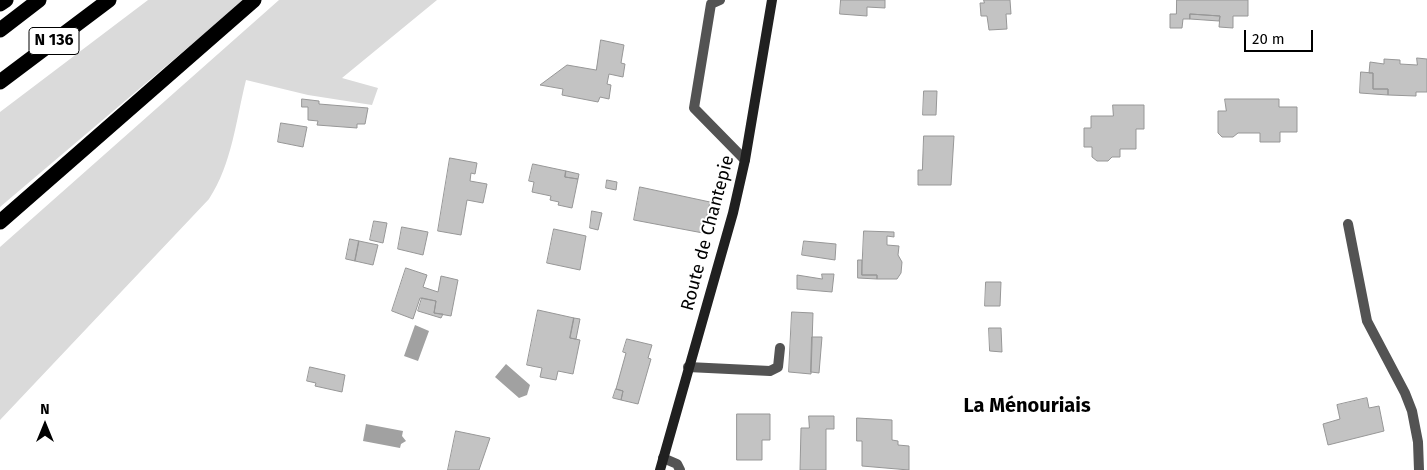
<!DOCTYPE html>
<html>
<head>
<meta charset="utf-8">
<style>
	body { margin:0 }
	#map { position:relative; width:1427px; height:470px; overflow:hidden; background:#fff; font-family:"Fira Sans",sans-serif }
	canvas { display:block }
	.north { position:absolute; left:20px; top:400px; width:50px; height:50px; -webkit-text-stroke:4px #fff; paint-order:stroke; rotate:0deg; font-size:14px; font-weight:700; line-height:20px; text-align:center; color:#000 }
	.north::after { content:''; display:block; margin:auto; width:18px; height:22px; background:#000; clip-path:polygon(50% 0,100% 100%,50% 72%,0 100%) }
	.scale { position:absolute; left:1244px; top:30px; width:69px; height:22px; box-sizing:border-box; border:2px solid #000; border-top:0; padding-left:6px; font-size:15px; line-height:18px; white-space:nowrap; color:#000; -webkit-text-stroke:4px #fff; paint-order:stroke }
</style>
</head>
<body>
<div id="map">
<canvas width="1427" height="470"></canvas>
<div class="north">N</div>
<div class="scale">20 m</div>
</div>
<script>
const c = document.querySelector('canvas').getContext('2d');
c.lineJoin = 'round';
function paint(path, color) { c.fillStyle = color; c.fill(path, 'evenodd'); }
function stroke(path, color, width, dash) { c.strokeStyle = color; c.lineWidth = width; c.lineCap = dash ? 'butt' : 'round'; c.setLineDash(dash || []); c.stroke(path); }
function drawText(font, color, halo, rows, align = 'center') {
  c.font = font + ' "Fira Sans",sans-serif'; c.lineWidth = 4; c.setLineDash([]); c.textBaseline = 'middle'; c.strokeStyle = halo; c.fillStyle = color; for (const [text, x, y, turn = 0] of rows) {
    c.save(); c.translate(x, y); c.rotate((+turn || 0) * Math.PI / 180); c.textAlign = isNaN(turn) ? turn : align; if (halo) c.strokeText(text, 0, 0); c.fillText(text, 0, 0); c.restore();
  }
}
paint(new Path2D(`
	M148 0H244L0 207V112Z
	M279 0H437L342 78 378 88 372 105 308 95 246 80C236 120 232 164 209 199L0 420V247Z`), '#dadada');
paint(new Path2D(`
	M415 325 429 331 418 361 404 356Z
	M506 364 530 385 527 395 519 398 495 377Z
	M366 424 403 431 402 436 406 441 401 444 400 448 363 441Z`), '#a1a1a1');
const building = new Path2D(`
	M841 0H885V8L867 7V16L840 14Z
	M984 0H1010L1011 14H1006L1007 29 989 30 987 16H981L980 3H984Z
	M1177 0H1248V16H1233V28L1219 27 1220 16 1190 14V19H1183L1182 28H1170V14H1176Z
	M1190 14 1220 16 1219 21 1190 19Z
	M601 40 624 45 621 63 625 64 623 77 609 74 607 84 611 85 609 99 600 97 598 102 562 95 563 89 540 85 567 65 596 70Z
	M1417 58 1427 59V92H1416V96L1388 95V89H1373V73H1369L1370 62 1384 64V59L1400 60V64L1417 65Z
	M1361 72 1373 73V89H1388V95L1360 93Z
	M924 91H937L936 115H923Z
	M302 99 319 101V104L368 108 365 124H357V128L317 125 318 121 308 120V107H302Z
	M1225 99H1279V107H1297V132H1280V142H1260V133H1238L1233 137H1222L1218 133V111H1226Z
	M1113 105H1144V129H1136V149H1120V157H1112L1108 161H1097L1092 157V147H1084V128H1091V116H1113Z
	M281 123 307 127 303 147 278 142Z
	M924 136H954L951 185H918V170H922Z
	M450 158 477 163 475 174 471 173 470 181 487 184 483 203 467 200 461 235 438 231Z
	M533 164 566 171 565 177 578 179 572 208 558 205 559 202 550 200 551 196 532 192 534 182 529 181Z
	M566 171 579 174 578 179 565 177Z
	M607 180 617 182 616 190 606 188Z
	M640 187 710 202 703 233 634 220Z
	M592 211 602 213 598 230 590 228Z
	M374 221 387 223 383 243 370 240Z
	M402 227 428 232 423 255 398 249Z
	M554 229 586 236 580 270 547 263Z
	M864 231 894 232V237L887 236V245L899 246 898 255 902 262 901 273 897 279H877V275H862Z
	M350 239 359 241 355 261 346 259Z
	M359 241 378 245 373 265 355 261Z
	M804 241 836 244 835 260 802 255Z
	M858 260H862V275H877V279L858 278Z
	M406 268 427 275 423 287 438 292 441 276 458 280 451 316 434 313 436 301 420 298 413 319 392 311Z
	M822 274H834L832 292 797 289V275L822 279Z
	M986 282H1001L1000 306H985Z
	M422 298 436 301 434 313 443 314 441 318 418 311Z
	M538 310 574 318 570 338 580 340 573 374 558 371 556 380 540 377 542 368 527 365Z
	M792 312 813 313 811 374 789 372Z
	M574 318 580 319 576 339 570 338Z
	M989 328H1001L1002 352 990 351Z
	M812 337H822L819 373 811 372Z
	M627 339 652 345 648 358 651 359 638 404 621 400 623 391 616 389 626 353 623 352Z
	M310 367 345 375 342 392 315 386 316 383 307 381Z
	M616 389 623 391 621 400 613 398Z
	M1367 398 1369 408 1379 406 1384 431 1328 445 1323 424 1340 419 1337 405Z
	M737 414H770V440H762V460H737Z
	M809 416H834V429H826V470H800L801 428H809Z
	M857 418 892 420V440L898 441V445L909 446V470L862 466V441H857Z
	M456 431 490 438 479 470H448Z`);
paint(building, '#c3c3c3');
stroke(building, '#979797', 1);
stroke(new Path2D(`
	M720 0 711 4 694 108 745 160
	M688 367 770 371 778 367 780 348`), '#535353', 10);
stroke(new Path2D(`
	M1348 224 1367 321 1405 393 1412 411 1418 442 1419 470
	M663 458 677 464 680 470`), '#535353', 10);
stroke(new Path2D(`
	M660 470 733 213 745 160 772 0`), '#202020', 10);
stroke(new Path2D(`
	M0 4 6 0
	M0 30 39 0
	M0 82 109 0
	M0 222 254 0`), '#000', 15);
for (const [x, y, w] of [
	[54,41,50]
]) { const box = new Path2D(); box.roundRect(x - w / 2, y - 13.5, w, 27, 4); c.fillStyle = '#fff'; c.fill(box); stroke(box, '#000', 1); }
drawText('bold 16px', '#000', null, [
	["N 136",54,41]
]);
drawText('18px', '#000', '#fff', [
	["Route de Chantepie",708,233,-75]
]);
drawText('bold 20px', '#000', '#fff', [
	["La Ménouriais",1027,406]
]);
</script>
</body>
</html>
